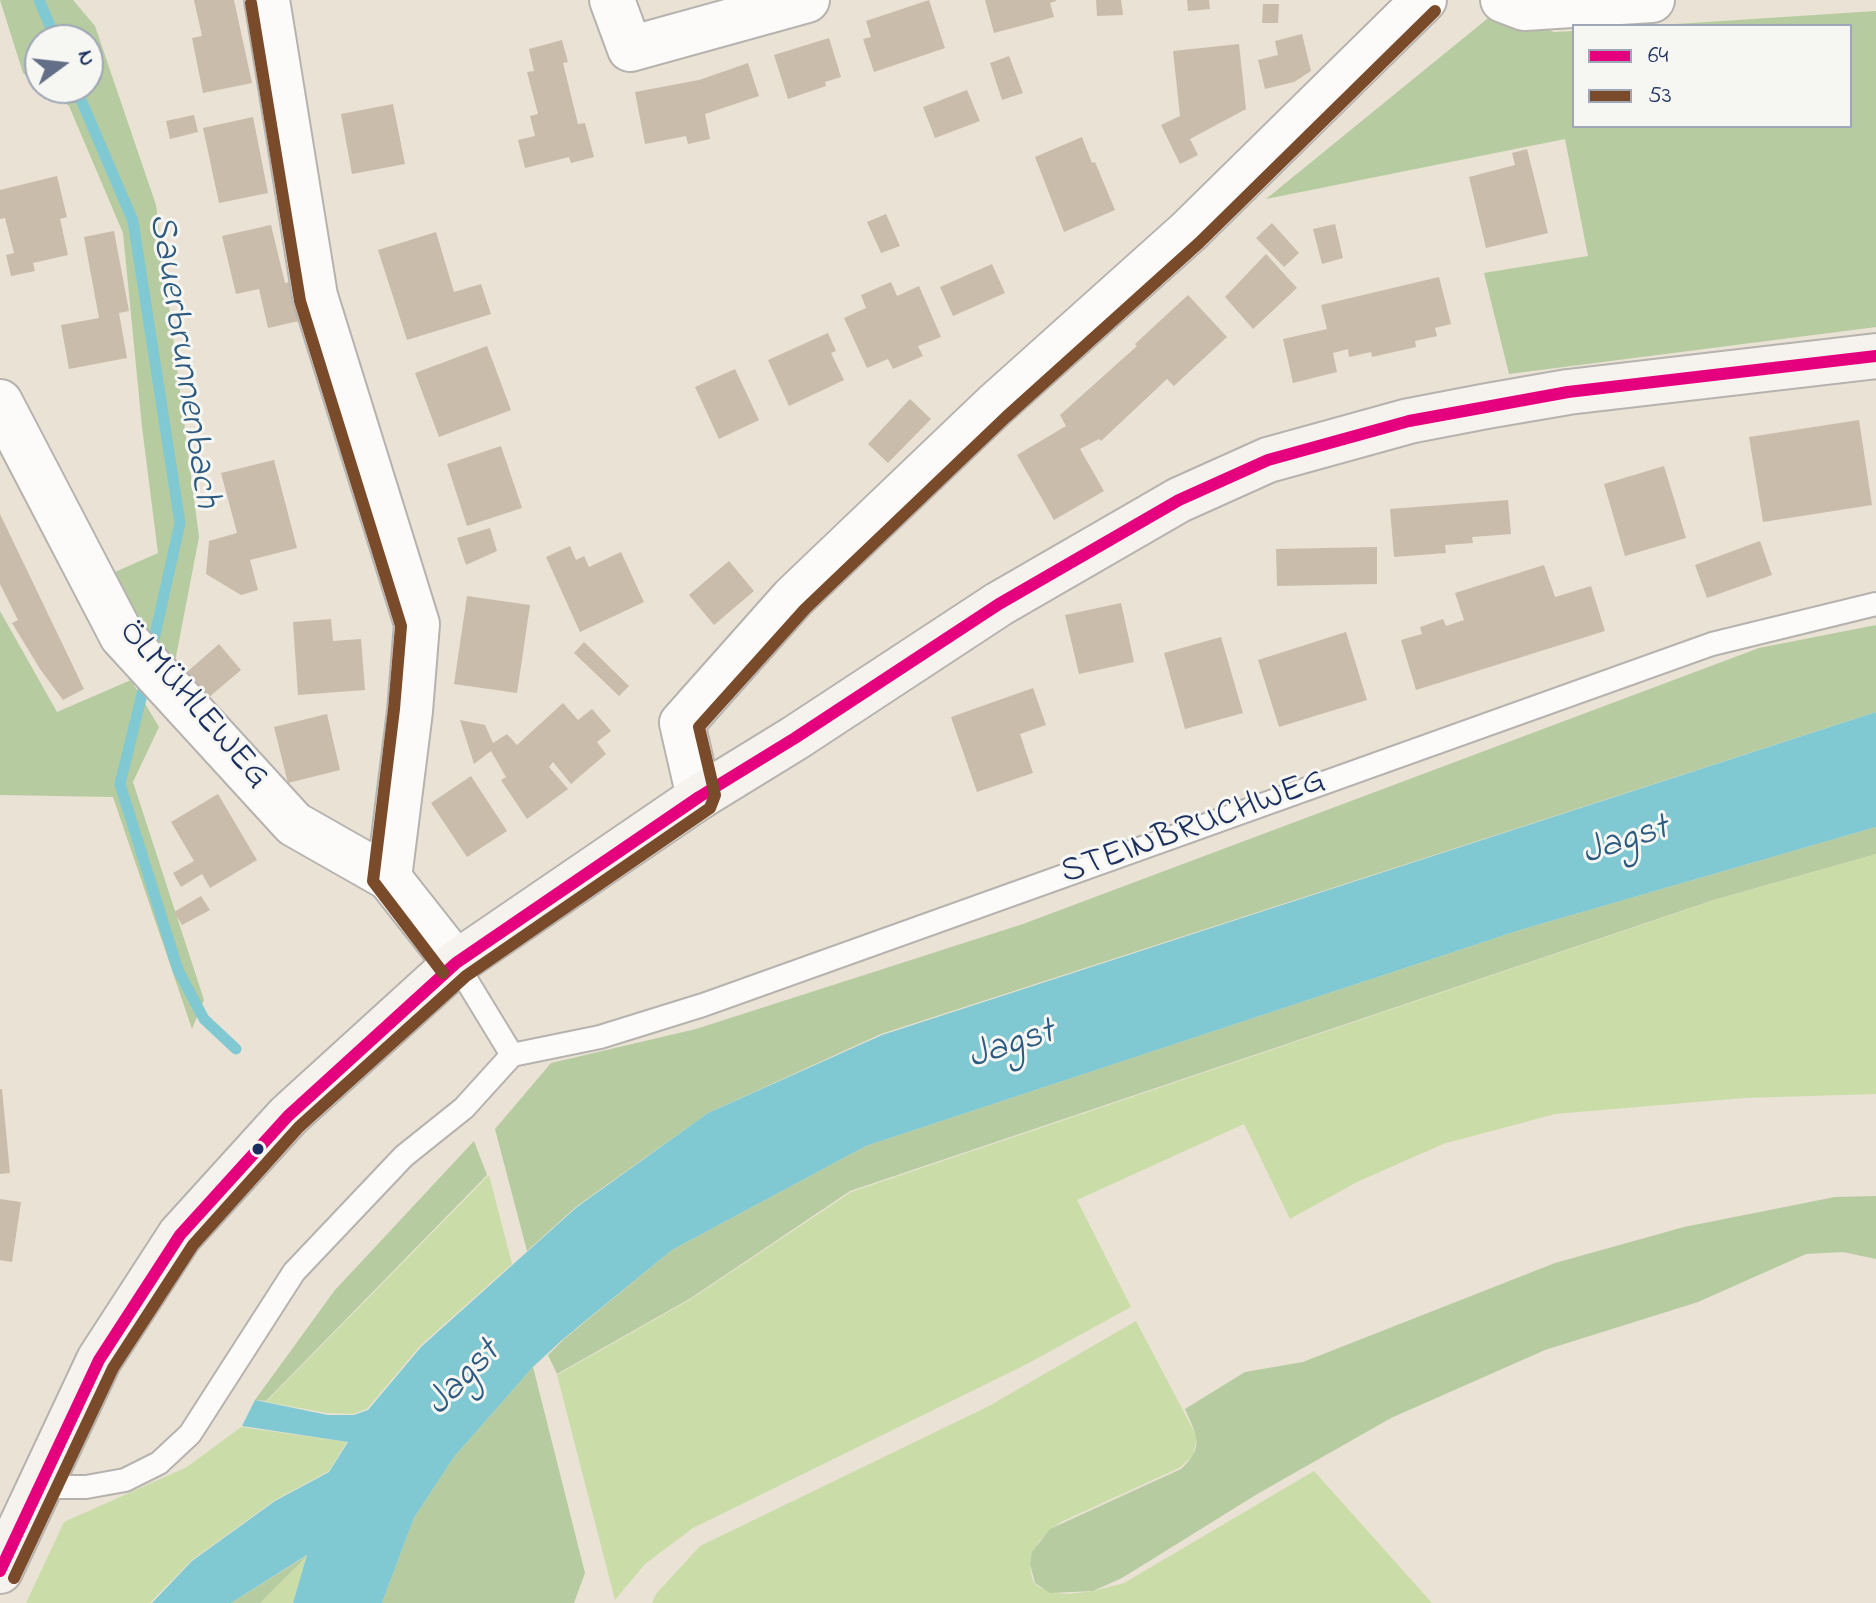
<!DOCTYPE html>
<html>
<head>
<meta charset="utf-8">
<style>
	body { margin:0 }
	#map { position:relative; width:1876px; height:1603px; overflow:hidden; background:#eae2d5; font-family:"Indie Flower",sans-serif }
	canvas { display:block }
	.legend { position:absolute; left:1572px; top:24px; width:280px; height:104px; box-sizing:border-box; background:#f6f6f2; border:2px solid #9ea6b7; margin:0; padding:10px 14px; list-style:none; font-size:24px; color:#1b2f5e }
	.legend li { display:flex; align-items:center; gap:16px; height:40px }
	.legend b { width:40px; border:2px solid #9ea6b7 }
	.north { position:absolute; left:24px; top:24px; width:80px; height:80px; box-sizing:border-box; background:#f6f6f2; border:2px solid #9ea6b7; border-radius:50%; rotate:75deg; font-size:22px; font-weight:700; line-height:32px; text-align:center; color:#1b2f5e }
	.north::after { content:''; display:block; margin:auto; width:28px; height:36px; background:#636e88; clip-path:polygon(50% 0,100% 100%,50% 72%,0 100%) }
</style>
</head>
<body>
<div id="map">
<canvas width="1876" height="1603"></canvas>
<ul class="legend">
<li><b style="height:10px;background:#e5007d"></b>64</li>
<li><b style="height:10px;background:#7a4b2a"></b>53</li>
</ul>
<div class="north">N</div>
</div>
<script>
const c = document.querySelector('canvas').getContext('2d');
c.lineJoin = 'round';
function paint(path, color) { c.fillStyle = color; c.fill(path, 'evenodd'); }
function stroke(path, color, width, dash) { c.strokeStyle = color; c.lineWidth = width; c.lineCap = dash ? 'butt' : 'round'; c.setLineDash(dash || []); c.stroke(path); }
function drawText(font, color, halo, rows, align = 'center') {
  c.font = font + ' "Indie Flower",sans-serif'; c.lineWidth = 6; c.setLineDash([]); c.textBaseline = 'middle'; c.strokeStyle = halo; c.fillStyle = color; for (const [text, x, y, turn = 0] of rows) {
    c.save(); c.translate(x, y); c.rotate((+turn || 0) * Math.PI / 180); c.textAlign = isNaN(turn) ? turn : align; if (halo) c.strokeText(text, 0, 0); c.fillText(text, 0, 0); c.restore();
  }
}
paint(new Path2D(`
	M1876 854V1094L1744 1098 1555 1114 1443 1144 1357 1182 1290 1219 1244 1124 1077 1200 1131 1307 1025 1365 693 1528 645 1564 615 1600 557 1375 691 1299 851 1192 1715 900Z
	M489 1175 512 1264 420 1346 367 1409 353 1414 327 1413 266 1402Z
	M1136 1321 1197 1437 1193 1456 1179 1468 1061 1522C1039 1537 1023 1557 1034 1583 1057 1603 1097 1590 1124 1583L1314 1471 1432 1603H652L656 1594 700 1546 989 1406Z
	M241 1427 347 1442 329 1471 275 1500 192 1560 150 1603H26L64 1522 187 1467Z
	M308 1555 293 1603H260Z`), '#cadda8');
paint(new Path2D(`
	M0 0H73L95 26 156 205 199 537 174 667 137 626 106 576 158 553 142 427 123 233 69 106 44 88H88V40H40V85L23 73Z
	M1498 10 1554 32 1574 31V126H1850V26H1645L1876 11V327L1509 374 1484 273 1588 256 1565 139 1266 199Z
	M0 611 57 712 131 680 159 727 133 782 204 1000 192 1029 113 797 0 795Z
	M1876 625V712L881 1034 708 1113 577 1206 527 1251 495 1129 551 1063 696 1029 1023 924 1759 648Z
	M1876 827V854L1714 900 850 1191 691 1298 557 1374 548 1355 563 1340 672 1250 866 1146 1520 930Z
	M474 1141 487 1175 266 1401 255 1400 335 1290Z
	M1876 1196V1259L1843 1252 1806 1254 1698 1302 1545 1350 1391 1418 1259 1493 1122 1578 1093 1591 1050 1593 1035 1583 1030 1564 1032 1552 1050 1529 1181 1469C1205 1447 1197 1436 1185 1409L1245 1372 1303 1362 1555 1263 1684 1227 1835 1197Z
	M533 1367 585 1573 574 1603H382L414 1518 454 1457Z
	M308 1555 260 1603H231Z`), '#b6cb9f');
paint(new Path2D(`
	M1876 712V827L1520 930 866 1146 672 1250 562 1340 533 1367 454 1457 414 1518 382 1603H293L307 1555 231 1603H152L192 1561 275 1501 329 1472 348 1442 242 1426 255 1400 328 1415H354L368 1410 421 1347 577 1207 708 1113 882 1035Z`), '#81c9d2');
stroke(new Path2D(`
	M39 0 56 40
	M76 88 133 221 180 523 151 653
	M146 678 120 784 178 970 204 1019 236 1049`), '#81c9d2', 11);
paint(new Path2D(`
	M194 0H234L252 83 203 93 192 38 202 36Z
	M929 0 945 48 874 72 863 39 871 37 866 21Z
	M985 0H1056V1L1050 3 1054 17 994 33Z
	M1096 0H1121L1123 15 1097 16Z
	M1187 0H1209L1210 9 1188 11Z
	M1263 4H1279L1278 23H1262Z
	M1302 34 1311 71 1294 82 1265 89 1258 60 1278 55 1275 41Z
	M829 38 841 77 825 82 826 86 788 99 774 55Z
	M562 40 568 62 563 63 578 124 585 123 594 157 571 163 569 157 525 168 518 140 535 136 530 116 538 114 527 72 534 71 529 49Z
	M1239 44 1246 109 1190 139 1198 155 1180 164 1161 125 1180 116 1173 51Z
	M1009 56 1023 93 1002 100 990 63Z
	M748 63 759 96 705 114 710 139 688 144 686 136 645 144 635 92 699 80Z
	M967 90 980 121 935 138 923 107Z
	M393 104 405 164 352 174 341 114Z
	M194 115 198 132 170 139 166 121Z
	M253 117 268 193 219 203 203 128Z
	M1082 137 1092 163 1095 162 1115 210 1064 232 1035 157Z
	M1527 149 1548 233 1486 248 1469 177 1515 165 1512 153Z
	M57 176 67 217 60 219 68 255 33 263 35 271 11 276 6 255 14 253 5 218 0 219V190Z
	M886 214 900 246 881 253 867 222Z
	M1272 223 1299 253 1284 267 1256 238Z
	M1335 224 1343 258 1322 264 1313 229Z
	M271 225 285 283 290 282 299 321 268 328 259 289 236 294 222 236Z
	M114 231 129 311 119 313 127 358 69 369 61 325 99 318 84 237Z
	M436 232 454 292 481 284 491 314 407 340 378 250Z
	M1266 254 1297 288 1253 329 1225 297Z
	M992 264 1005 293 953 316 940 287Z
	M1439 277 1451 324 1435 328 1437 336 1415 341 1416 347 1372 357 1371 352 1349 357 1348 349 1333 353 1337 372 1293 383 1283 339 1327 329 1321 305Z
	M891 282 897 296 919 286 941 337 918 346 923 356 893 369 888 359 867 368 844 318 866 308 861 295Z
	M1188 295 1227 337 1174 386 1167 379 1101 441 1099 439 1080 449 1104 491 1054 520 1017 455 1066 426 1060 415 1137 346 1135 344Z
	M828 333 836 351 831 353 844 380 789 406 768 360Z
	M487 346 511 410 439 437 415 373Z
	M735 369 759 420 719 439 695 387Z
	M910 399 931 419 888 463 868 444Z
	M1859 420 1872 505 1763 522 1749 437Z
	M501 446 522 508 467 526 447 464Z
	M274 460 297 548 250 560 258 590 241 595 206 574 209 541 237 533 221 473Z
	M1664 466 1686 538 1625 556 1604 484Z
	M1508 500 1511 534 1472 537 1473 543 1445 545 1446 553 1394 557 1390 509Z
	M0 514 84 689 63 700 40 669 12 623 18 620 0 584Z
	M490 528 497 551 466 565 457 538Z
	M1760 541 1772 575 1707 598 1695 565Z
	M570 546 576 560 584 556 589 567 621 552 644 602 580 632 546 557Z
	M1377 547V584L1277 586 1276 549Z
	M729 561 754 591 714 625 689 595Z
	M1544 565 1555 597 1591 586 1605 631 1416 690 1401 640 1422 634 1420 627 1443 619 1446 626 1464 620 1455 593Z
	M467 596 530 605 517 693 454 684Z
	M1121 603 1134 662 1079 674 1065 615Z
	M331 619 333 641 361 639 365 690 298 695 293 622Z
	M1346 632 1367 700 1279 727 1258 660Z
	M1221 637 1243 713 1185 729 1164 653Z
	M584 642 629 686 619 696 574 653Z
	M219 644 241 670 202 703 180 678Z
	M1033 688 1046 725 1020 734 1033 773 977 792 951 717Z
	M563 703 578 720 592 709 611 731 597 742 606 754 571 784 553 762 549 767 568 789 527 819 501 780 506 777 491 751 474 764 460 720 485 725 493 743 507 734 517 745Z
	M327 714 340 770 288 783 274 727Z
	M471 776 507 831 467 857 431 803Z
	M218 794 257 860 210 888 202 874 181 887 173 873 194 861 171 822Z
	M201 896 210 910 182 925 174 912Z
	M0 1089H2L10 1173 0 1174Z
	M0 1199 21 1202 12 1262 0 1260Z`), '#cabcaa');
const service = new Path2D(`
	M456 963 512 1055
	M512 1055 600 1037 703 1005 1712 644 1876 604
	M41 1487H86L125 1480 159 1463 190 1434 294 1272 404 1156 464 1108 512 1055`);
const minor = new Path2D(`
	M267 0 315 296 417 624 410 711 389 878 456 963
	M612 0 630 49 807 0
	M1503 0 1524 8 1652 0
	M0 402 122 636 294 824 389 878
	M699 797 682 723 793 598 995 405 1188 232 1424 0`);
const secondary = new Path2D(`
	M0 1571 99 1360 180 1235 288 1116 456 963 699 797 795 738 999 604 1179 500 1268 460 1409 421 1487 406 1568 392 1876 356`);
stroke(service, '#b6b3af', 26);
stroke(minor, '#b6b3af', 48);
stroke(secondary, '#b6b3af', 48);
stroke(service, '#fcfbf9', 22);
stroke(minor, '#fcfbf9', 44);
stroke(secondary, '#f6f2ee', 44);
stroke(new Path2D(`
	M0 1571 99 1360 180 1235 288 1116 456 963 699 797 795 738 999 604 1179 500 1268 460 1409 421 1568 392 1876 356`), '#e5007d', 12);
stroke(new Path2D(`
	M251 3 300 301 401 626 394 709 373 881 443 973
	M14 1578 113 1368 193 1245 299 1127 466 976 710 808 715 795 699 727 805 609 1006 417 1199 243 1435 11`), '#7a4b2a', 12);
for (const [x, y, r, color] of [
	[258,1149,7,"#1b2f5e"]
]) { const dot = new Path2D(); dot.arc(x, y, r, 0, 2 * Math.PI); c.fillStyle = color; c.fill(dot); stroke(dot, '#f6f6f2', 3); }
drawText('36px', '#1b2f5e', '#f6f6f2', [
	["ÖLMÜHLEWEG",192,706,49],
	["STEINBRUCHWEG",1194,829,-20]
]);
drawText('italic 38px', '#2c5a80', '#f6f6f2', [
	["Sauerbrunnenbach",181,361,81],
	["Jagst",1626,843,-18],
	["Jagst",1012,1047,-18],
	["Jagst",465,1380,-46]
]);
</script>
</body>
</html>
